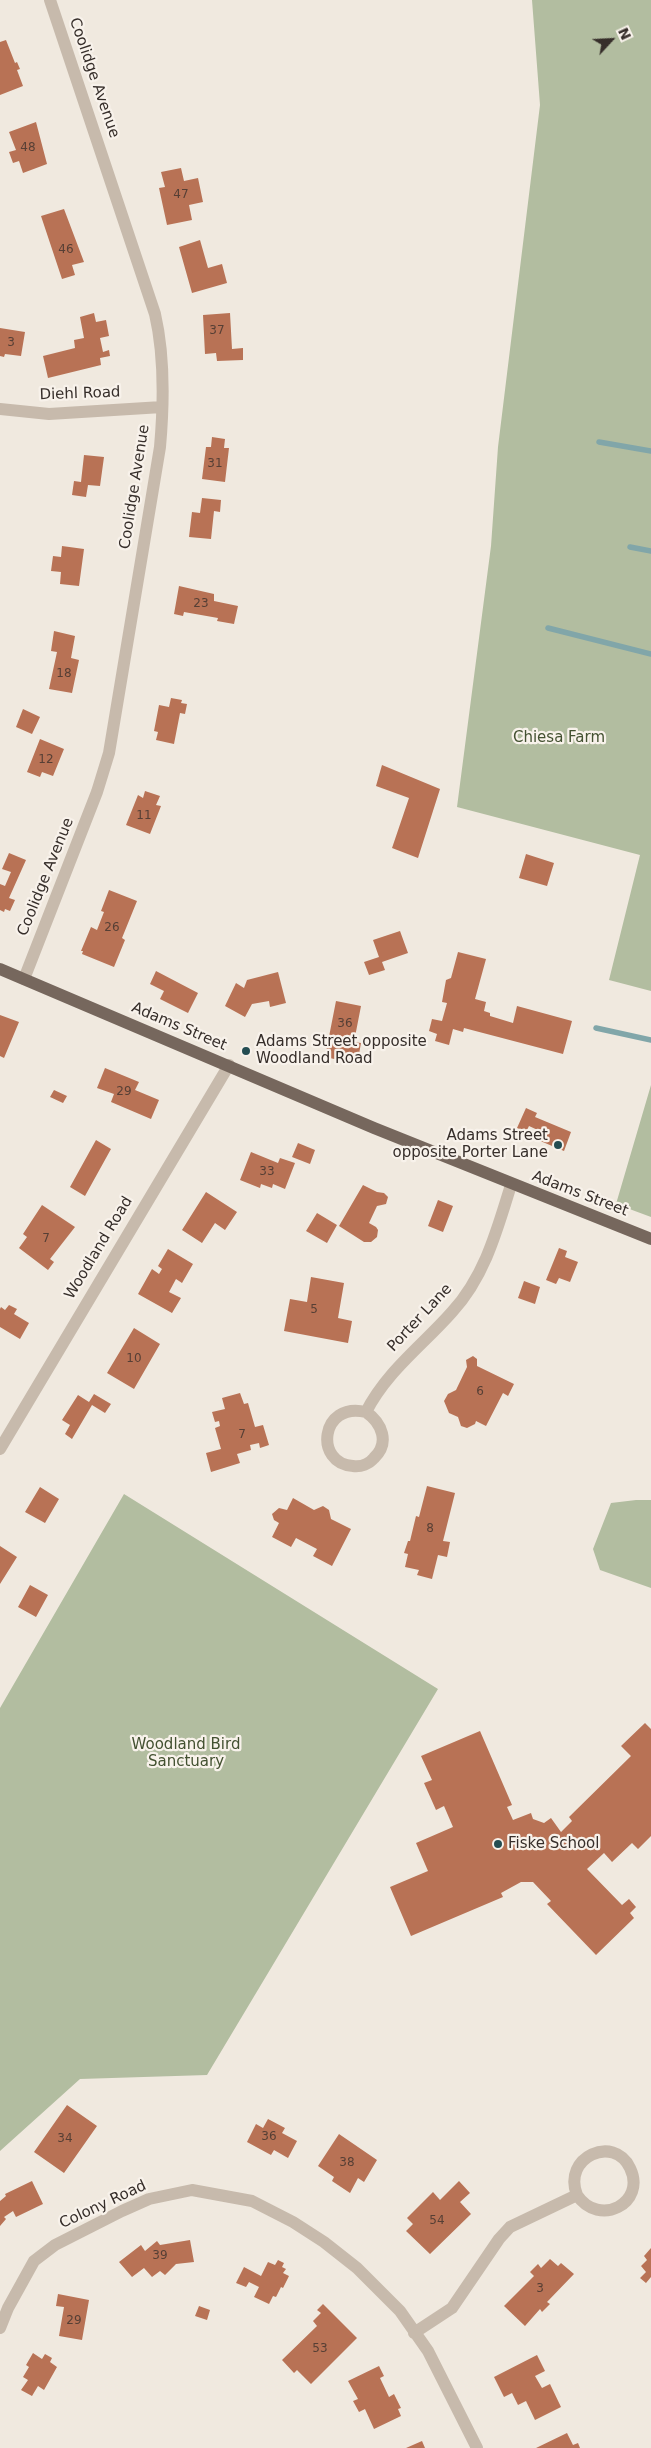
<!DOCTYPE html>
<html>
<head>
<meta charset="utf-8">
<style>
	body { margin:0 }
	#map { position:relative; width:651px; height:2448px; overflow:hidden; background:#f0e9df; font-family:"DejaVu Sans",sans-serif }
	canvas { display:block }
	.north { position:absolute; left:586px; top:15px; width:50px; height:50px; -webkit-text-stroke:4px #f8f2eb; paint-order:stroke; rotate:65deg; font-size:14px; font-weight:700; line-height:20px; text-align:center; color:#362e2a }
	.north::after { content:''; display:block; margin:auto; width:18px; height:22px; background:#362e2a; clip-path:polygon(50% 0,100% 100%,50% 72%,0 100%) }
</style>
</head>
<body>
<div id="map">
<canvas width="651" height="2448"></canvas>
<div class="north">N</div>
</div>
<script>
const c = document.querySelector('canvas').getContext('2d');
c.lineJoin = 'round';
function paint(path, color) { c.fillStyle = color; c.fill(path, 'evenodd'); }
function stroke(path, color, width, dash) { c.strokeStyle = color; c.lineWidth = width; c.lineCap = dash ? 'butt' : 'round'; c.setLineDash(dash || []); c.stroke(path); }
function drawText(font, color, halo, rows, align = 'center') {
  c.font = font + ' "DejaVu Sans",sans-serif'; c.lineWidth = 4.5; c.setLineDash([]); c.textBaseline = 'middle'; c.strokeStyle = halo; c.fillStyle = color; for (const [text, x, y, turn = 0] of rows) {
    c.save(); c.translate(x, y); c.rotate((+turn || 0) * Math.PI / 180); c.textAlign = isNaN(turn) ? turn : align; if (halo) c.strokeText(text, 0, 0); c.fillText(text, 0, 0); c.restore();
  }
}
paint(new Path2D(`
	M532 0H651V991L609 980 640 855 457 807 491 546 498 447 540 105Z
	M651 1085V1217L616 1204Z
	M124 1494 438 1689 207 2075 80 2079 0 2151V1708Z
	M636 1500H651V1588L600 1570 593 1549 611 1503Z`), '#b2bda0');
stroke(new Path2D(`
	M599 442 651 451
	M630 547 651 551
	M548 628 651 654
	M596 1028 651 1040`), '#81a6a9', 5.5);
paint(new Path2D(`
	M6 40 15 63 17 62 20 69 17 70 23 86 0 95V42Z
	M36 122 47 164 23 173 19 161 13 163 9 152 16 150 9 132Z
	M181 168 184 181 198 178 203 202 189 205 192 220 167 225 159 188 165 187 161 172Z
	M64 209 84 262 72 265 75 275 62 279 41 216Z
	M200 240 208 268 222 264 227 283 192 293 179 247Z
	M94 313 96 322 106 320 109 336 100 338 103 352 109 350 110 356 100 358 101 365 48 378 43 356 75 348 74 340 84 338 80 317Z
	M230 313 232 349 243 348V360L217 361 216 353 205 354 203 315Z
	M0 328 25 332 21 356 5 354 4 357 0 356Z
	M212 437 225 439 224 448H229L225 482 202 479 206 447H211Z
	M84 455 104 457 100 486 88 485 86 497 72 495 74 481 81 482Z
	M202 498 221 500 220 512 214 511 211 539 189 537 192 512 200 513Z
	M62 546 84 549 79 586 60 584 61 572 51 571 53 556 61 557Z
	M179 586 214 594V601L238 606 234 624 217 621 218 618 184 612 183 616 174 614Z
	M54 631 75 636 71 658 79 660 72 693 49 689 57 652 51 651Z
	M171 698 182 700 181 703 187 704 185 714 180 713 174 744 156 740 158 732 154 731 159 705 169 707Z
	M23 709 40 717 32 734 16 727Z
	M40 739 64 749 53 776 42 772 40 777 27 772Z
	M382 765 440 789 418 858 392 848 409 798 376 786Z
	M145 791 160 796 156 805 161 806 150 834 126 825 138 795 143 798Z
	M9 853 26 860 9 898 15 900 10 911 5 909 4 912 0 910V884L5 886 11 872 2 869Z
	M526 854 554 863 547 886 519 878Z
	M109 890 137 901 122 938 125 940 114 967 82 954 83 951H81L91 927 97 930 104 912 101 911Z
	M400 931 408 953 382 962 385 970 369 975 364 962 379 957 373 940Z
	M458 952 486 959 475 999 486 1002 484 1011 490 1013V1016L513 1023 517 1006 572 1021 563 1054 464 1028 463 1032 453 1029 449 1045 435 1041 437 1034 429 1031 432 1019 442 1021 447 1003 442 1002 446 980 451 978Z
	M156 971 198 993 188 1013 160 999 164 991 150 984Z
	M278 972 286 1003 270 1007 269 1001 252 1004 245 1017 225 1006 236 983 244 988 247 980Z
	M336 1001 361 1006 354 1042 361 1043 359 1054 355 1053 353 1063 325 1057Z
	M0 1015 19 1022 4 1058 0 1056Z
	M105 1068 139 1082 135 1090 159 1100 151 1119 111 1102 114 1094 97 1088Z
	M54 1090 67 1096 63 1103 50 1097Z
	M526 1108 537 1113 535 1117 571 1132 564 1151 538 1140 542 1132 529 1126 526 1132 517 1128Z
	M96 1140 111 1149 85 1196 70 1187Z
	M298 1143 315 1150 310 1164 292 1157Z
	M251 1152 278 1163 280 1158 295 1163 285 1189 273 1184 272 1188 261 1184 260 1188 240 1180Z
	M363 1185 377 1192 384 1193 388 1197 386 1204 377 1206 369 1223 376 1227 378 1230 377 1237 371 1242H364L339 1226Z
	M206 1192 237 1212 225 1230 215 1223 202 1243 182 1230Z
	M438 1200 453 1206 443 1232 428 1226Z
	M42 1205 75 1227 50 1259 54 1262 48 1270 19 1248 27 1237 23 1234Z
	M317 1213 337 1225 327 1243 306 1231Z
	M559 1248 567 1251 565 1257 578 1262 570 1282 559 1278 556 1284 546 1280Z
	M168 1249 193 1264 182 1283 176 1279 169 1292 181 1298 172 1313 138 1294 152 1269 159 1274 162 1269 158 1266Z
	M311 1277 344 1283 338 1318 352 1321 348 1343 284 1331 290 1299 307 1302Z
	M524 1281 540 1287 535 1304 518 1298Z
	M9 1305 17 1309 14 1314 29 1323 20 1339 0 1327V1309L1 1307 5 1310Z
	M134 1328 160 1344 134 1389 107 1373Z
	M473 1356 477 1359V1366L514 1384 508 1396 503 1393 486 1426 476 1421 475 1424 467 1428 461 1426 458 1417 449 1413 444 1401 448 1394 456 1390 467 1367 466 1360Z
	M240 1393 244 1404 248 1403 255 1427 263 1425 269 1445 260 1448 259 1443 250 1445 251 1450 237 1454 240 1463 211 1472 206 1453 221 1449 215 1428 220 1426 219 1421 215 1422 212 1412 225 1409 222 1398Z
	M94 1394 111 1404 105 1413 92 1405 72 1439 65 1434 70 1425 62 1420 78 1395 89 1402Z
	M427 1486 455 1493 443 1541 450 1542 447 1557 438 1555 432 1579 417 1575 419 1570 405 1567 408 1554 404 1553 408 1541H410L416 1516 419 1517Z
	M40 1487 59 1499 45 1523 25 1512Z
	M293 1498 314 1510 323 1506 329 1510 331 1519 351 1529 332 1566 313 1556 317 1549 296 1538 291 1547 272 1537 279 1523 274 1520 272 1514 279 1508 287 1510Z
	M0 1546 17 1557 0 1584Z
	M30 1585 48 1595 36 1617 18 1607Z
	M645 1723 651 1729V1836L638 1849 632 1843 612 1862 604 1853 587 1869 622 1905 629 1899 636 1907 630 1913 634 1918 596 1955 547 1904 551 1901 533 1882H521L501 1893 503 1897 411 1936 390 1887 428 1871 416 1843 453 1827 444 1806 436 1810 424 1783 432 1780 421 1756 480 1731 512 1805 507 1807 513 1820 531 1813 533 1819 544 1823 551 1818 561 1832 572 1821 569 1817 631 1756 621 1746Z
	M67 2105 97 2126 64 2173 34 2152Z
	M268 2119 285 2128 282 2133 297 2141 288 2158 274 2150 271 2155 247 2142 256 2124 263 2128Z
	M339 2134 377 2160 364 2182 358 2178 350 2193 332 2181 334 2177 318 2166Z
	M32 2181 43 2204 16 2217 13 2211 4 2217 6 2219 0 2226V2201L6 2196 5 2194Z
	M459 2181 470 2193 460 2202 471 2214 430 2254 406 2231 413 2224 407 2218 433 2192 440 2200Z
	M190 2240 194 2262 176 2264 165 2275 160 2271 152 2277 144 2268 132 2277 119 2262 141 2245 145 2251 157 2241 160 2245Z
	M651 2248V2277L646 2283 640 2278 646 2272 641 2266 647 2260 644 2256Z
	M550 2259 558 2266 561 2263 574 2274 547 2302 550 2304 542 2312 540 2309 525 2326 504 2306 534 2276 530 2272 538 2264 541 2268Z
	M278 2260 284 2263 282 2267 286 2269 283 2273 289 2276 283 2288 281 2287 276 2297 273 2296 269 2304 254 2297 259 2287 249 2282 246 2287 236 2283 244 2267 261 2276 268 2262 275 2265Z
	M58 2294 89 2300 82 2340 59 2336 64 2307 56 2306Z
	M323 2304 357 2338 311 2384 297 2370 294 2373 282 2360 317 2326 313 2321 321 2313 317 2310Z
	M199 2306 210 2310 207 2320 195 2316Z
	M33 2353 42 2359 45 2354 52 2358 50 2362 57 2367 44 2390 38 2386 32 2396 21 2390 28 2380 23 2377 29 2367 26 2365Z
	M537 2355 545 2371 535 2376 542 2388 550 2384 561 2407 535 2420 526 2401 518 2405 512 2393 504 2397 494 2377Z
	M379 2366 384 2376 380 2378 389 2397 394 2394 401 2408 398 2409 401 2416 374 2429 365 2409 359 2412 353 2401 358 2399 348 2381Z
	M567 2433 573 2445 578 2443 580 2448H536Z
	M422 2441 425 2448H406Z`), '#b87255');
stroke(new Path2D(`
	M0 409 49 414 162 407
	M24 979 97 792 109 753 160 447C164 402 165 357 155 314L50 0
	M366 1412C382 1423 390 1443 374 1458 369 1464 361 1467 353 1466 314 1464 320 1401 366 1412 387 1371 422 1346 452 1312 485 1276 497 1230 511 1185
	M0 1449 229 1065
	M0 2328 8 2308 34 2261 55 2245 122 2211 149 2199 192 2190 252 2201 293 2222 324 2242 357 2268 400 2311 428 2351 477 2448
	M414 2333 452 2308 499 2239 510 2227 577 2195C599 2228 647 2203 630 2168 614 2134 562 2157 577 2195`), '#c7baac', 12);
stroke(new Path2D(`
	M0 969 374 1128 651 1239`), '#76675d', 12);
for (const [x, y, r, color] of [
	[246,1051,5,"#244d52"],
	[558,1145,5,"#244d52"],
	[498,1844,5,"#244d52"]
]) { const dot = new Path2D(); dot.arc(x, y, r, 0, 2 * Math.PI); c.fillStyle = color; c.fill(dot); stroke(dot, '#f8f2eb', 2); }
drawText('12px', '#563f35', null, [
	["48",28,148],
	["47",181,195],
	["46",66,250],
	["37",217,331],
	["3",11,343],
	["31",215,464],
	["23",201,604],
	["18",64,674],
	["12",46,760],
	["11",144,816],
	["26",112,928],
	["36",345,1024],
	["29",124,1092],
	["33",267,1172],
	["7",46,1239],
	["5",314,1310],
	["10",134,1359],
	["6",480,1392],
	["7",242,1435],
	["8",430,1529],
	["36",269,2137],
	["34",65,2139],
	["38",347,2163],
	["54",437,2221],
	["39",160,2256],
	["3",540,2289],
	["29",74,2321],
	["53",320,2349]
]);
drawText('15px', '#362e2a', '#f8f2eb', [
	["Coolidge Avenue",94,78,71],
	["Diehl Road",80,394,-2],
	["Coolidge Avenue",135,487,-81],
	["Coolidge Avenue",46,877,-68],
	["Adams Street",179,1027,23],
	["Adams Street",580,1194,21],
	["Woodland Road",99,1248,-59],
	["Porter Lane",420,1318,-47],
	["Colony Road",103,2205,-25]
]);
drawText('15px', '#435131', '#f8f2eb', [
	["Chiesa Farm",559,738],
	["Woodland Bird",186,1745],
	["Sanctuary",186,1762]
]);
drawText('15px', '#362e2a', '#f8f2eb', [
	["Adams Street opposite",256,1042],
	["Woodland Road",256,1059],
	["Adams Street",548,1136,"right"],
	["opposite Porter Lane",548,1153,"right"],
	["Fiske School",508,1844]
], 'left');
</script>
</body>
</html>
